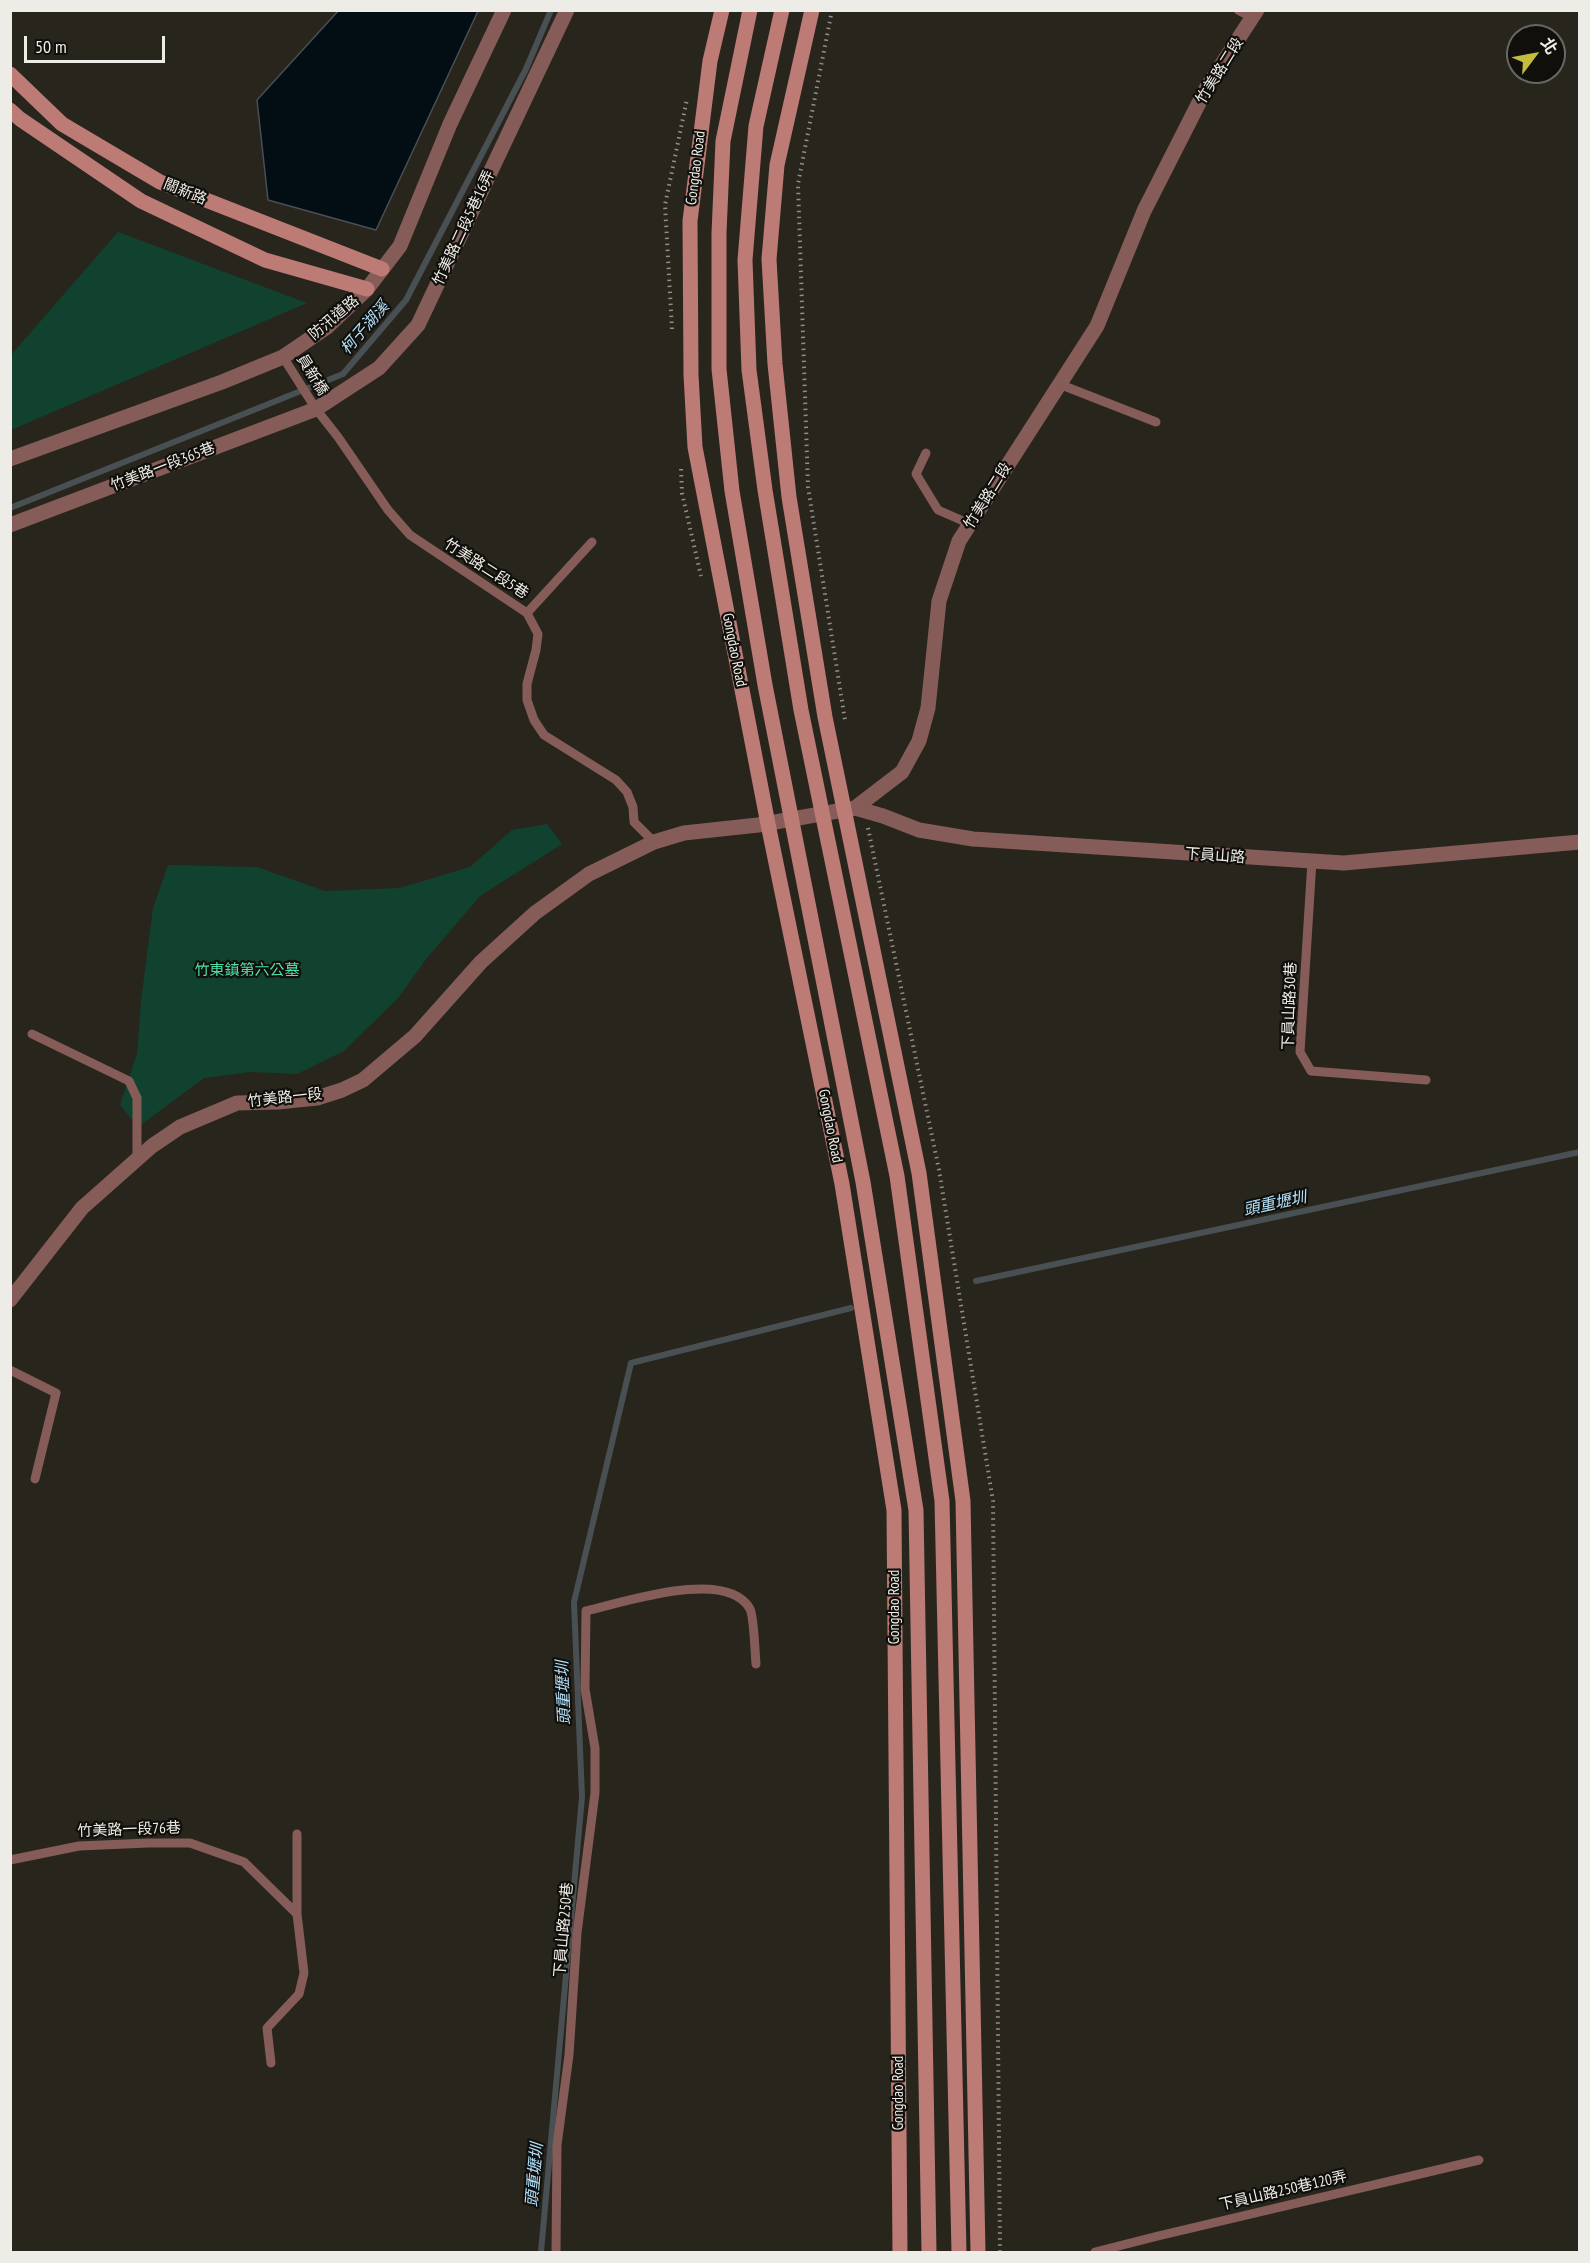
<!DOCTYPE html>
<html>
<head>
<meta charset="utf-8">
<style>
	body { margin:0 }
	#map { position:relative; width:1590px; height:2263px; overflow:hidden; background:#28251d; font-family:"PT Sans Narrow","Noto Sans TC",sans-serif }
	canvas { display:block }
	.frame { position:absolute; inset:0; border:12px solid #eeece6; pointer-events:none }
	.north { position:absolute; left:1506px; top:24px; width:60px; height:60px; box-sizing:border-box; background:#100f0b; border:2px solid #696763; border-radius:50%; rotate:58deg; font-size:16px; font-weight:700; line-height:24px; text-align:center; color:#eeece6 }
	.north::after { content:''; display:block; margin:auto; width:21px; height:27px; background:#c2bd3f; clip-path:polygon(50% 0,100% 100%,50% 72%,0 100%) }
	.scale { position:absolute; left:24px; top:36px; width:141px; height:27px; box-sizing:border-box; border:3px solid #eeece6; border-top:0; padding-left:8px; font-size:18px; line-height:21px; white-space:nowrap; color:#eeece6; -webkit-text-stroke:4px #100f0b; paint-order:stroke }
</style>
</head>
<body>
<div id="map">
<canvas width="1590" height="2263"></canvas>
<div class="frame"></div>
<div class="north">北</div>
<div class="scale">50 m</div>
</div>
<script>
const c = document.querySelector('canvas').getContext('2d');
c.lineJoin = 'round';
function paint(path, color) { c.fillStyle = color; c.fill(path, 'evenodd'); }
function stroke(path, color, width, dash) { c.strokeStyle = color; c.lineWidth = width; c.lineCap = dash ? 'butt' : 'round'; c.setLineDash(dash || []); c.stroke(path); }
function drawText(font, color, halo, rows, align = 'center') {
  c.font = font + ' "PT Sans Narrow","Noto Sans TC",sans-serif'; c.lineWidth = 4.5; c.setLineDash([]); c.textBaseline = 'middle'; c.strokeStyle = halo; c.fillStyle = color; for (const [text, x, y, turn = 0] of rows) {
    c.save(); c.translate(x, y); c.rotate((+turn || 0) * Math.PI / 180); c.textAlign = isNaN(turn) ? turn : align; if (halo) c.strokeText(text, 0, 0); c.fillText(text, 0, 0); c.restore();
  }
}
paint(new Path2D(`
	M118 232 307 303 11 430V355Z
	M547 824 562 844 480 896 427 958 398 998 344 1051 297 1074 250 1072 204 1078 138 1127 120 1105 137 1054 141 1001 153 908 168 865 257 867 325 891 400 888 470 867 512 830Z`), '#11422f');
const water = new Path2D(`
	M339 10 478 11 376 230 268 200 257 100Z`);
paint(water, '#020d14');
stroke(water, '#495053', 1.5);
stroke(new Path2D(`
	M10 508 343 374 406 300 526 69 551 10
	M976 1281 1580 1152
	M541 2252 582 1797 574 1602 631 1363 851 1308`), '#495053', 6);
stroke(new Path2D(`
	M832 10 798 184 808 487 845 720
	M672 329 665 205 687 99
	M681 469 682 493 701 576
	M868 828 939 1170 993 1501 1000 2252`), '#908e87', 4, [1.5, 4.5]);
stroke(new Path2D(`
	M1238 10 1253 18
	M283 357 316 409 338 437 388 510 410 535 527 613 538 634 536 650 527 684V700L534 720 544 735 616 780 627 792 633 807 634 822 654 842
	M1059 384 1156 422
	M926 453 916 474 938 510 970 524
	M527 613 592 542
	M1312 861 1300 1052 1311 1071 1426 1080
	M32 1034 129 1081 137 1098V1158
	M10 1370 56 1393 35 1479
	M10 1860 79 1846 148 1843H190L244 1862 297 1914
	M271 2063 267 2028 299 1994 304 1973 297 1914V1834
	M556 2252 557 2145 569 2055 577 1933 595 1793V1748L585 1689 586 1611C622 1603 727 1567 750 1609 754 1617 755 1653 756 1664
	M1095 2252 1158 2236 1479 2160`), '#855c58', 9);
stroke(new Path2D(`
	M10 459 222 382 283 357 327 327 367 289 400 246 450 124 504 10
	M10 525 316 409 379 368 418 325 567 10
	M855 808 883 816 919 830 973 839 1312 861 1344 863 1580 842
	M10 1300 82 1208 152 1146 180 1127 237 1103 278 1102 317 1098 342 1090 363 1080 415 1036 481 962 535 913 589 874 654 842 684 833 758 825 855 808 902 772 919 741 928 708 939 601 959 541 1097 326 1144 211 1207 87 1257 10`), '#855c58', 15);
stroke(new Path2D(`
	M722 10 710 61 690 221 691 375 695 447 768 824 842 1184 894 1510 900 2252
	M750 10 723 141 719 233V369L732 491 765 685 863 1182 916 1510 929 2252
	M782 10 756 126 745 260 749 370 765 490 801 710 897 1176 942 1501 959 2252
	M812 10 777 165 769 259 775 364 789 497 825 717 919 1173 963 1501 978 2252
	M10 74 62 124 160 182 382 269
	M10 110 20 119 141 201 265 260 367 289`), '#bc7b74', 15);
drawText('15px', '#eeece6', '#100f0b', [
	["竹美路二段",1220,71,-58],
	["Gongdao Road",696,168,-83],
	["關新路",185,192,22],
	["竹美路二段5巷16弄",464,228,-65],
	["防汛道路",334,318,-40],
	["員新橋",312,375,58],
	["竹美路一段365巷",163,467,-21],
	["竹美路二段",988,496,-58],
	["竹美路二段5巷",486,569,33],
	["Gongdao Road",734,650,79],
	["下員山路",1215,856,4],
	["下員山路30巷",1290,1006,-88],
	["竹美路一段",285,1098,-6],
	["Gongdao Road",830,1126,79],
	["Gongdao Road",895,1607,-90],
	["竹美路一段76巷",129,1830,-2],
	["下員山路250巷",564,1930,-85],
	["Gongdao Road",899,2093,-90],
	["下員山路250巷120弄",1283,2191,-13]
]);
drawText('15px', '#4de1a7', '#100f0b', [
	["竹東鎮第六公墓",247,971]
]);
drawText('italic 16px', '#b1e0fa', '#100f0b', [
	["柯子湖溪",365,328,-49],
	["頭重壢圳",1275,1204,-12],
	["頭重壢圳",564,1693,-92],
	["頭重壢圳",535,2175,-85]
]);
</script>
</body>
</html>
